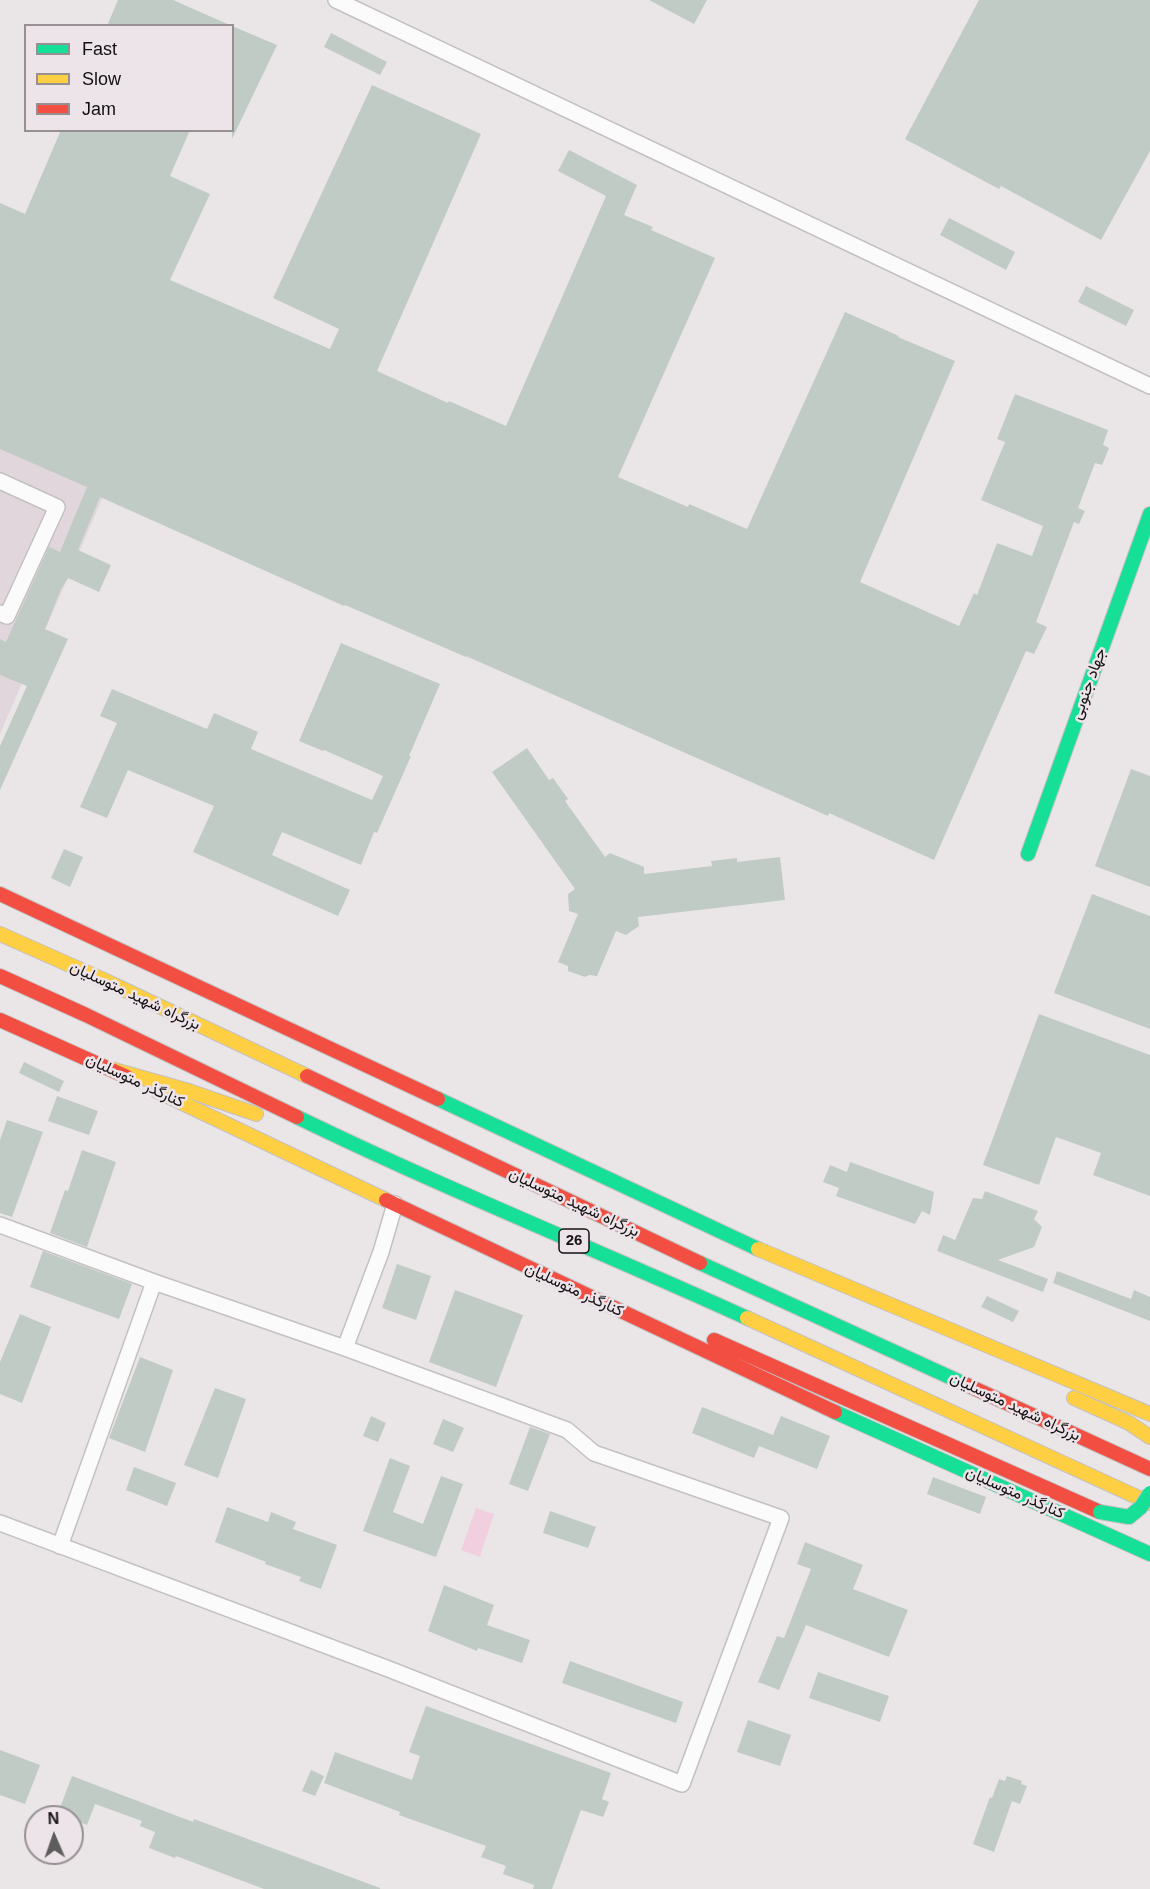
<!DOCTYPE html>
<html>
<head>
<meta charset="utf-8">
<style>
	body { margin:0 }
	#map { position:relative; width:1150px; height:1889px; overflow:hidden; background:#eae6e8; font-family:Helvetica,sans-serif }
	canvas { display:block }
	.legend { position:absolute; left:24px; top:24px; width:210px; height:108px; box-sizing:border-box; background:#ece4e8; border:2px solid #969093; margin:0; padding:8px 10px; list-style:none; font-size:18px; color:#141113 }
	.legend li { display:flex; align-items:center; gap:12px; height:30px }
	.legend b { width:30px; border:2px solid #969093 }
	.north { position:absolute; left:24px; top:1805px; width:60px; height:60px; box-sizing:border-box; background:#ece4e8; border:2px solid #969093; border-radius:50%; rotate:358deg; font-size:16px; font-weight:700; line-height:24px; text-align:center; color:#141113 }
	.north::after { content:''; display:block; margin:auto; width:21px; height:27px; background:#5f5c5e; clip-path:polygon(50% 0,100% 100%,50% 72%,0 100%) }
</style>
</head>
<body>
<div id="map">
<canvas width="1150" height="1889"></canvas>
<ul class="legend">
<li><b style="height:8px;background:#16e098"></b>Fast</li>
<li><b style="height:8px;background:#ffcf43"></b>Slow</li>
<li><b style="height:8px;background:#f24e42"></b>Jam</li>
</ul>
<div class="north">N</div>
</div>
<script>
const c = document.querySelector('canvas').getContext('2d');
c.lineJoin = 'round';
function paint(path, color) { c.fillStyle = color; c.fill(path, 'evenodd'); }
function stroke(path, color, width, dash) { c.strokeStyle = color; c.lineWidth = width; c.lineCap = dash ? 'butt' : 'round'; c.setLineDash(dash || []); c.stroke(path); }
function drawText(font, color, halo, rows, align = 'center') {
  c.font = font + ' Helvetica,Vazirmatn,sans-serif'; c.lineWidth = 5; c.setLineDash([]); c.textBaseline = 'middle'; c.strokeStyle = halo; c.fillStyle = color; for (const [text, x, y, turn = 0] of rows) {
    c.save(); c.translate(x, y); c.rotate((+turn || 0) * Math.PI / 180); c.textAlign = isNaN(turn) ? turn : align; if (halo) c.strokeText(text, 0, 0); c.fillText(text, 0, 0); c.restore();
  }
}
paint(new Path2D(`
	M0 336 145 400 0 734Z`), '#e0d6db');
paint(new Path2D(`
	M476 1508 494 1514 480 1557 461 1550Z`), '#f1cfdf');
paint(new Path2D(`
	M118 0H173L232 26H107Z
	M649 0H707L694 24Z
	M979 0H1150V151L1101 240 1001 186 999 189 905 139Z
	M232 26 277 45 232 139Z
	M331 33 387 62 380 75 324 47Z
	M372 85 481 134 377 371 448 403 449 401 506 426 606 196 558 171 569 150 637 185 624 215 653 227 651 230 715 258 618 477 688 507 689 504 747 529 845 312 899 336 898 337 955 361 860 582 959 626 974 593 977 595 997 543 1032 556 1043 526 981 500 1005 442 997 439 1015 394 1108 430 1103 445 1109 448 1102 465 1095 463 1078 508 1085 511 1079 524 1074 522 1036 622 1047 627 1034 654 1026 651 934 860 829 813 828 816 466 656V657L345 605 344 606 100 497 78 550 111 565 99 592 68 578 61 589 45 629 68 639 0 790V746L27 686 0 675V639L6 642 49 547 60 552 87 487 0 449V203L25 214 61 130H190L170 176 210 194 170 280 330 349 339 329 273 298Z
	M949 218 1015 252 1006 270 940 235Z
	M1086 286 1134 310 1126 326 1078 302Z
	M341 643 440 684 409 756H411L377 833 374 832 361 865 282 832 272 855 350 890 338 916 193 852 214 806 128 770 107 818 80 807 117 723 100 716 112 689 207 729 214 713 258 732 251 749 372 800 383 776 324 750 323 751 299 741Z
	M527 748 549 780 553 778 568 799 565 801 605 857 610 853 644 867V874L712 866 711 861 737 858V862L780 857 785 900 638 917 639 926 626 935 616 931 597 976 589 975 585 977 568 971V966L558 962 578 914 569 911 568 894 575 889 492 772Z
	M1131 769 1150 776V887L1095 866Z
	M64 849 83 857 70 887 51 878Z
	M1092 894 1150 916V1029L1054 993Z
	M1039 1014 1150 1055V1196L1093 1175 1101 1153 1056 1137 1039 1185 983 1165Z
	M24 1062 64 1081 59 1092 19 1073Z
	M57 1096 98 1111 89 1135 48 1121Z
	M7 1120 43 1132 12 1217 0 1213V1140Z
	M82 1150 116 1162 87 1247 50 1233 65 1190 68 1191Z
	M850 1162 934 1192 930 1215 922 1211 915 1224 836 1196 839 1188 823 1182 830 1165 847 1172Z
	M985 1191 1038 1211 1034 1219 1042 1227 1034 1247 998 1260 1048 1279 1043 1292 937 1251 943 1235 955 1240 973 1198 982 1199Z
	M43 1251 132 1284 119 1319 30 1287Z
	M397 1264 431 1276 416 1320 382 1308Z
	M1057 1271 1131 1299 1134 1290 1150 1297V1321L1053 1283Z
	M455 1290 523 1315 496 1387 429 1362Z
	M987 1296 1019 1311 1013 1322 981 1307Z
	M20 1314 51 1327 22 1403 0 1394V1362Z
	M140 1357 173 1370 145 1452 109 1438Z
	M215 1388 246 1399 218 1478 184 1465Z
	M702 1407 773 1435 781 1416 830 1436 817 1469 759 1446 754 1458 692 1433Z
	M371 1416 386 1423 378 1442 363 1436Z
	M443 1419 464 1428 453 1452 433 1444Z
	M530 1427 550 1434 528 1491 509 1484Z
	M390 1458 410 1466 393 1512 423 1524 441 1476 463 1484 436 1557 363 1531Z
	M134 1467 176 1483 167 1506 126 1490Z
	M933 1477 986 1497 980 1514 927 1494Z
	M227 1507 268 1522 271 1512 296 1522 293 1529 337 1545 321 1589 299 1581 301 1577 265 1564 266 1562 215 1542Z
	M550 1511 596 1527 588 1548 543 1533Z
	M805 1542 863 1565 853 1589 908 1610 889 1657 806 1625 779 1690 758 1682 777 1636 784 1638 811 1569 797 1564Z
	M444 1585 494 1605 487 1625 530 1640 522 1663 478 1648 477 1651 428 1631Z
	M570 1661 683 1702 676 1723 562 1683Z
	M818 1672 889 1696 880 1722 809 1698Z
	M426 1706 611 1773 602 1799 609 1802 603 1817 581 1810 552 1889H533L534 1885 503 1874 506 1866 481 1857 486 1846 399 1815 400 1812 324 1783 335 1752 412 1780 420 1756 409 1752Z
	M748 1720 791 1735 780 1766 737 1752Z
	M0 1750 40 1765 25 1804 0 1795Z
	M311 1770 324 1776 315 1796 302 1791Z
	M72 1776 193 1822 194 1819 380 1888V1889H264L176 1856 175 1858 149 1848 155 1832 140 1826 142 1821 95 1804 87 1825 72 1819V1817L58 1813Z
	M1007 1776 1022 1781 1021 1784 1027 1786 1020 1804 1012 1801 994 1852 973 1844 990 1797 992 1798 999 1779 1005 1781Z`), '#c0cbc5');
const street = new Path2D(`
	M336 0 1150 386
	M0 481 57 507 7 616 0 613
	M0 1225 154 1282 345 1348 567 1430 594 1453 781 1518 682 1784 386 1668 0 1523
	M345 1348 381 1252 395 1204
	M60 1546 154 1282`);
const fast = new Path2D(`
	M1028 854 1150 514
	M438 1099 758 1249
	M297 1117C445 1189 598 1250 747 1318
	M700 1263 967 1385
	M835 1412 1150 1554`);
const slow = new Path2D(`
	M0 934 106 981 307 1076
	M111 1069 189 1091 256 1114
	M157 1091 386 1200
	M758 1249 1150 1414
	M747 1318 1150 1503
	M1074 1398 1129 1423 1150 1437`);
const jam = new Path2D(`
	M0 894 438 1099
	M0 976 86 1015 297 1117
	M0 1020 127 1077
	M307 1076 700 1263
	M386 1200 835 1412
	M714 1340 1100 1512
	M967 1385 1150 1469`);
stroke(street, '#c4c1c2', 18);
stroke(fast, '#c4c1c2', 16);
stroke(slow, '#c4c1c2', 16);
stroke(jam, '#c4c1c2', 16);
stroke(street, '#fcfbfc', 15);
stroke(fast, '#16e098', 14);
stroke(slow, '#ffcf43', 14);
stroke(jam, '#f24e42', 14);
const fastBridge = new Path2D(`
	M1100 1512 1129 1517 1141 1507 1150 1493`);
stroke(fastBridge, '#c4c1c2', 16, []);
stroke(fastBridge, '#16e098', 14);
for (const [x, y, w] of [
	[574,1241,30]
]) { const box = new Path2D(); box.roundRect(x - w / 2, y - 12, w, 24, 4.5); c.fillStyle = '#ece4e8'; c.fill(box); stroke(box, '#141113', 1.5); }
drawText('bold 15px', '#141113', null, [
	["26",574,1241]
]);
drawText('16px', '#141113', '#ece4e8', [
	["جهاد جنوبی",1089,684,-70],
	["بزرگراه شهید متوسلیان",135,996,25],
	["کنارگذر متوسلیان",135,1081,25],
	["بزرگراه شهید متوسلیان",574,1203,25],
	["کنارگذر متوسلیان",574,1290,25],
	["بزرگراه شهید متوسلیان",1015,1407,25],
	["کنارگذر متوسلیان",1015,1493,24]
]);
</script>
</body>
</html>
